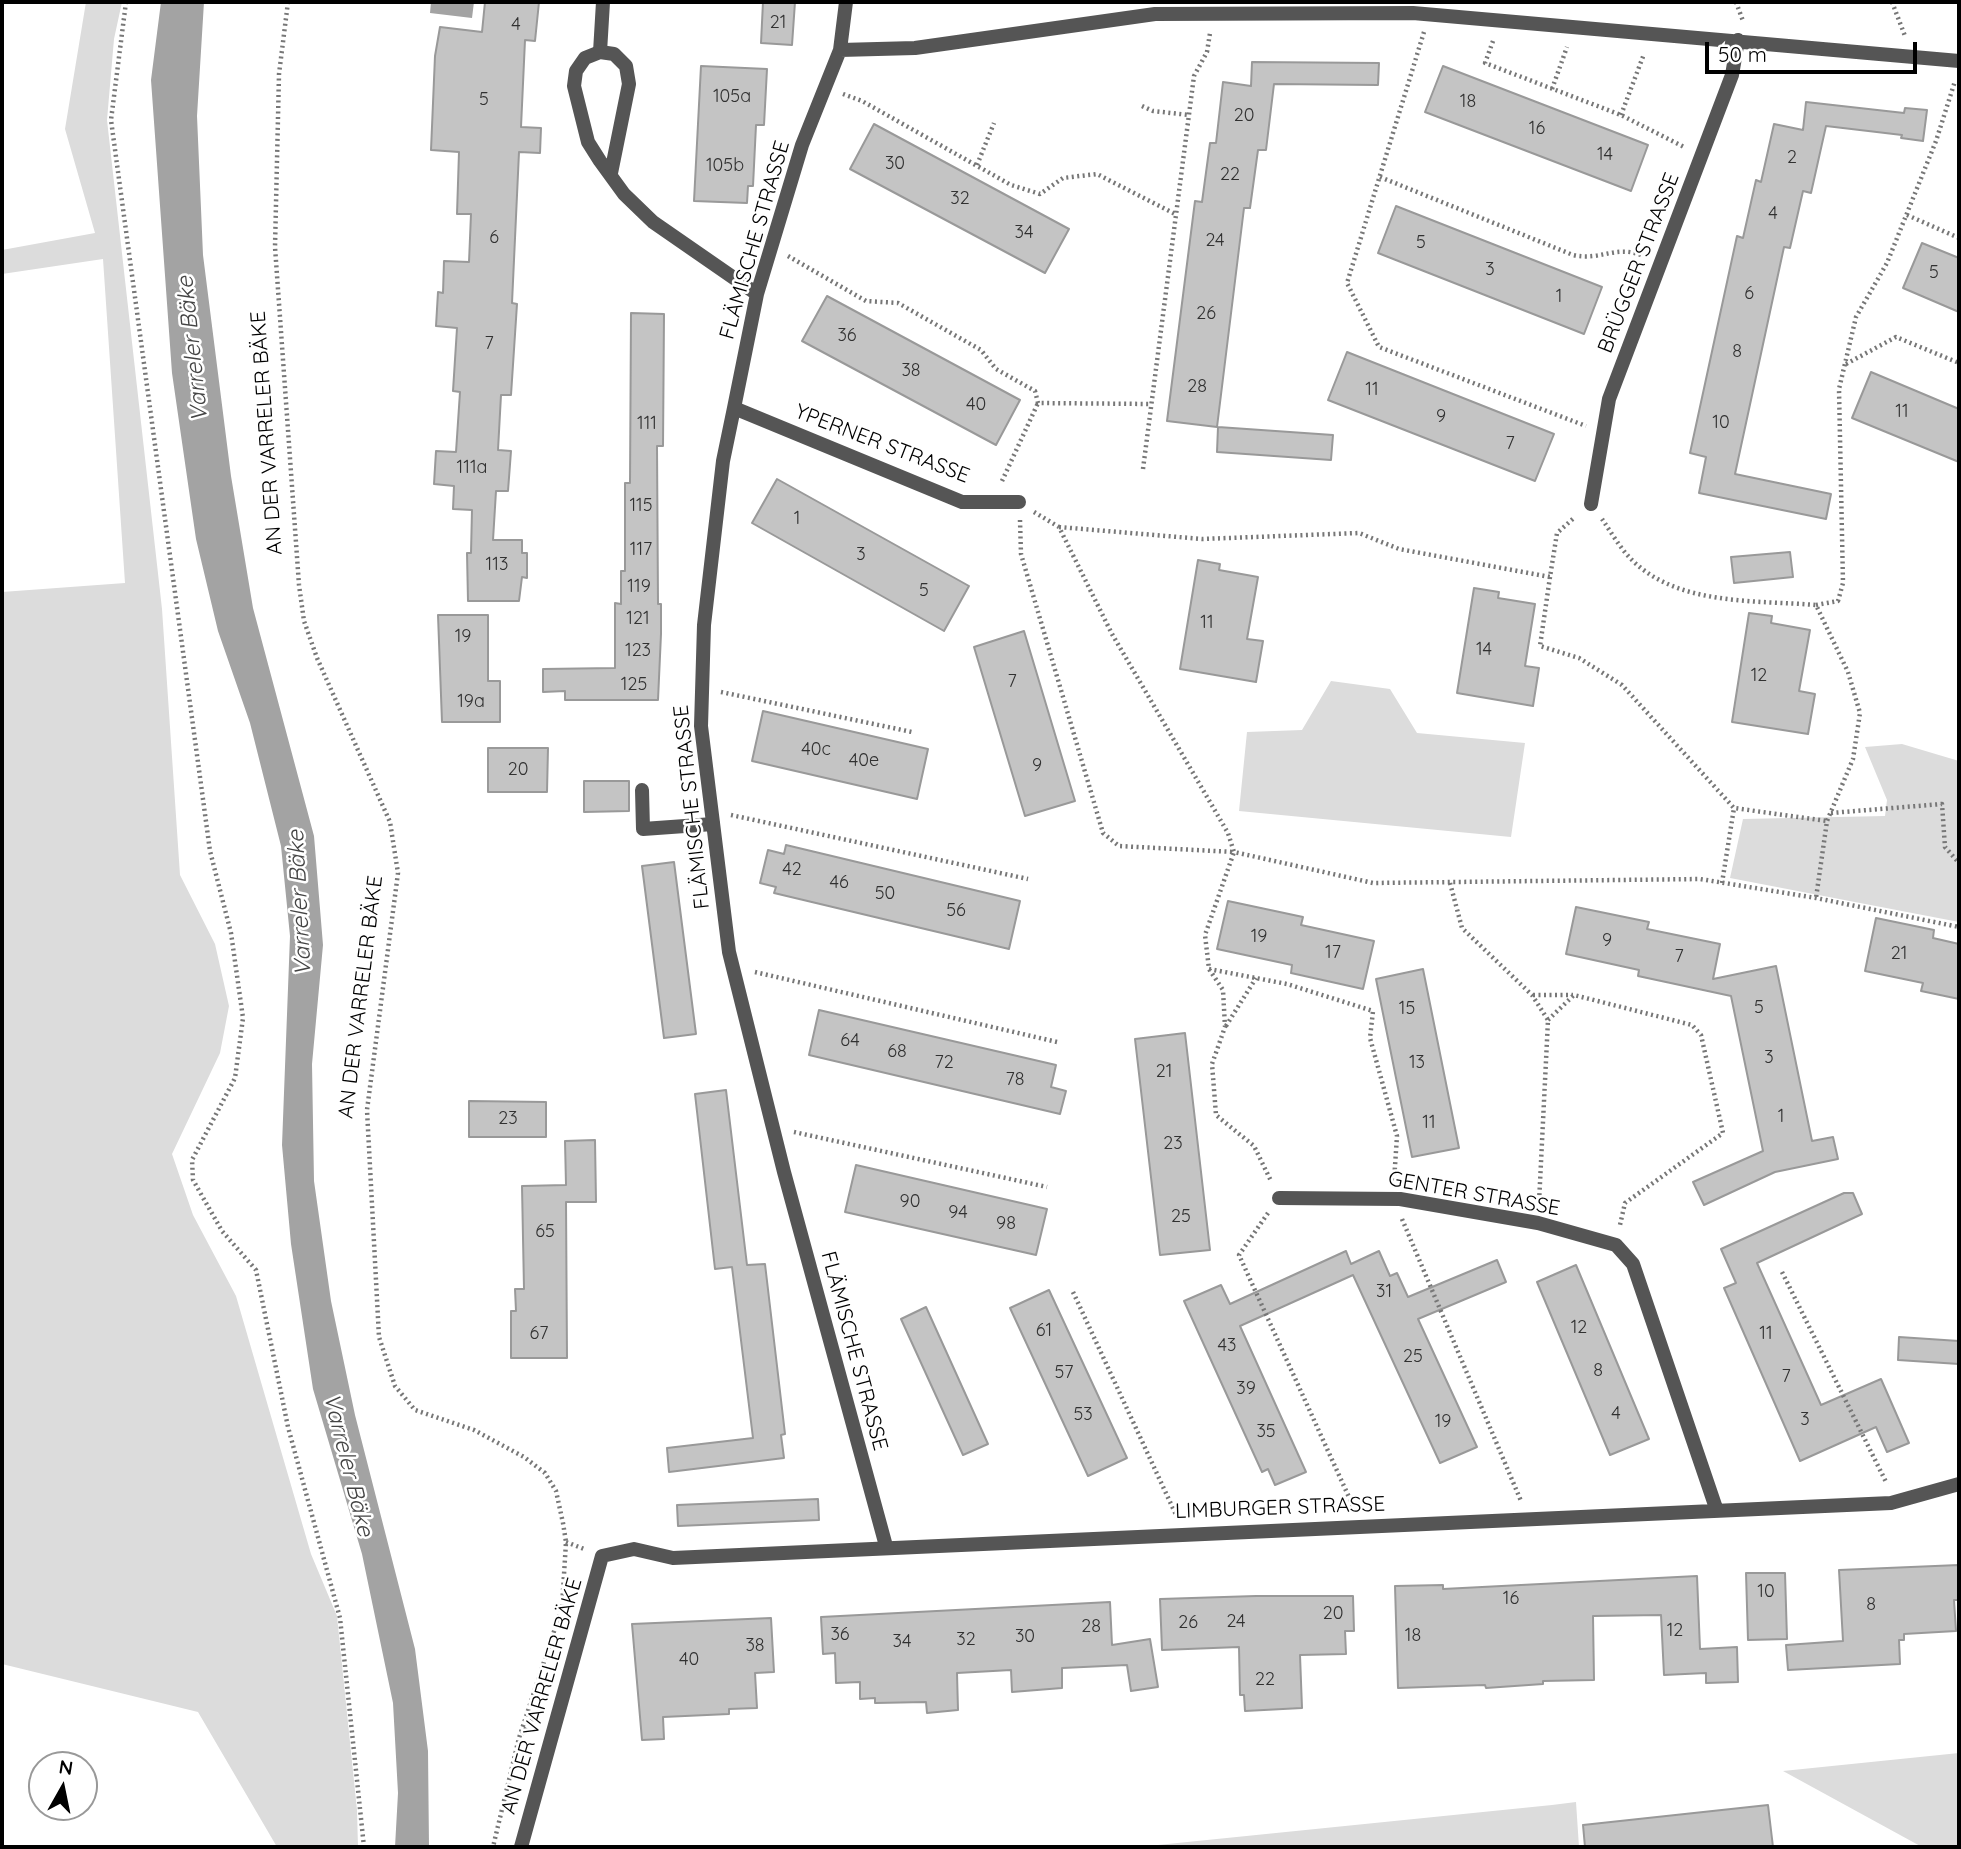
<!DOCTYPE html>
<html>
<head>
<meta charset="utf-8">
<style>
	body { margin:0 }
	#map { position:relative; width:1961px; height:1849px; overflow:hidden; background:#fff; font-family:Quicksand,sans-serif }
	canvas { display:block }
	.frame { position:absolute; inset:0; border:4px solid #000; pointer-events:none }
	.north { position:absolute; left:28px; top:1751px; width:70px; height:70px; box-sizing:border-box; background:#fff; border:2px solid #999; border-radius:50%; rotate:9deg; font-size:19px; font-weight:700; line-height:28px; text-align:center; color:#000 }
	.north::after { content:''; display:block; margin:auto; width:24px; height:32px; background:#000; clip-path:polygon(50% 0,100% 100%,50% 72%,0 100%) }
	.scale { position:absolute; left:1705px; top:42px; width:212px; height:32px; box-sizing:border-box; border:4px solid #000; border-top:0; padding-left:9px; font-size:21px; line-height:24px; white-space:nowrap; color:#000; -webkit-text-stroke:5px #fff; paint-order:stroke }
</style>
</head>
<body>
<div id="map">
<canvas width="1961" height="1849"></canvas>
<div class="frame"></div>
<div class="north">N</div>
<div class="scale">50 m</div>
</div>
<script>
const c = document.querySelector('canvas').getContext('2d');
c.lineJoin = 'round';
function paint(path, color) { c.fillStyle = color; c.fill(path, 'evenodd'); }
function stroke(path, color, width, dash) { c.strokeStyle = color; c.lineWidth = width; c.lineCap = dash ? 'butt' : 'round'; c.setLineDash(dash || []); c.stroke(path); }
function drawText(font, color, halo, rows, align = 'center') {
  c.font = font + ' Quicksand,sans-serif'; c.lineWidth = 5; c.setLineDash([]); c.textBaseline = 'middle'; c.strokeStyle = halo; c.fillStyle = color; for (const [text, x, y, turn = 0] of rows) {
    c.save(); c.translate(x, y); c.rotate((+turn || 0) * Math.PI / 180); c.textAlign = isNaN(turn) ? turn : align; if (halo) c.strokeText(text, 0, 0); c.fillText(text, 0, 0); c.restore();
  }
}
paint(new Path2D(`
	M86 2H122L114 39 107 120 162 609 180 875 215 944 229 1006 220 1053 172 1154 193 1215 236 1296 311 1554 337 1616 357 1810 358 1847H277L198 1712 2 1664V592L125 583 103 259 2 274V250L95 233 65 129Z
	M1331 681 1390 689 1417 733 1525 743 1511 837 1239 811 1247 732 1302 730Z
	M1902 744 1959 761V922L1730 878 1743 819 1885 816 1887 800 1865 747Z
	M1959 1753V1847H1922L1783 1771Z
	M1576 1802 1579 1847H1138L1552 1805Z`), '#dcdcdc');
paint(new Path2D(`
	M161 2H204L197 116 203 255 231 476 253 608 314 836 323 945 312 1064 314 1181 331 1301 355 1415 415 1649 428 1751 429 1847H395L398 1793 393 1703 362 1554 313 1389 291 1244 282 1145 290 936 281 846 250 723 218 631 196 539 172 373 151 80Z
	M431 2H474L472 18 430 13Z`), '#a3a3a3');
const building = new Path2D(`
	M485 2H539L535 41 525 40 521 127 541 128 540 153 519 152 512 303 517 304 511 395H501L498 450 511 451 508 491H496L493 540H522V553H527V578L522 577 519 601H468L467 553H471L472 510 453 509 454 486 434 484 436 451 456 452 460 392 453 391 457 328 436 326 438 292 443 293 444 261 469 262 471 214H457L459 152 431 150 435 56 440 27 482 32Z
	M763 2H795L792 45 761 43Z
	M1252 62 1379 63 1378 85 1274 84 1266 150H1258L1250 208H1244L1217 427 1167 421 1195 201 1202 202 1210 143H1216L1223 82 1251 86Z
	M701 66 767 69 764 125H756L753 186H748L747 203 694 201Z
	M1443 66 1648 145 1631 191 1425 112Z
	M1806 102 1904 113 1905 108 1927 110 1923 141 1901 138 1902 135 1826 126 1811 193 1803 191 1790 248 1784 247 1735 474 1831 494 1826 519 1699 493 1706 457 1690 453 1737 236 1743 238 1756 180 1761 182 1774 124 1803 130Z
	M874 124 1069 229 1045 273 850 169Z
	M1396 206 1602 287 1584 334 1378 253Z
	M1922 243 1959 258V312L1903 288Z
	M827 296 1020 400 996 445 802 341Z
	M631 313 664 314 663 446H657L658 604H661V634L658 700H565V691L543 692V669L615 668V603L621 604V571H625V483H630Z
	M1347 352 1554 434 1535 481 1328 400Z
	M1871 372 1959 409V462L1852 418Z
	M1218 427 1333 435 1331 460 1217 452Z
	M777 479 969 586 944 631 752 523Z
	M1790 552 1793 577 1734 583 1731 557Z
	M1198 560 1220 564 1219 570 1258 577 1247 639 1263 641 1256 682 1180 669Z
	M1474 588 1499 592 1498 598 1535 604 1525 666 1539 668 1533 706 1457 693Z
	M1749 613 1772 616 1771 623 1810 630 1799 691 1815 694 1808 734 1732 722Z
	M438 615H488V681H500V722H442Z
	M1024 631 1075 801 1025 816 974 647Z
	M763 711 928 749 917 799 752 761Z
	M488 748H548L547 792H488Z
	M584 781H629V811L584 812Z
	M786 845 1020 901 1009 949 774 893 776 887 760 883 768 850 784 854Z
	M674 862 696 1034 664 1038 642 866Z
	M1228 901 1303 917 1301 925 1374 941 1363 989 1291 973 1292 965 1217 949Z
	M1576 907 1649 922 1647 929 1720 944 1713 979 1776 966 1812 1141 1833 1137 1838 1159 1775 1172 1704 1205 1693 1182 1763 1151 1731 996 1638 976 1639 970 1566 954Z
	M1876 918 1934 930 1933 938 1959 944V999L1921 991 1923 983 1865 971Z
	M1423 969 1459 1148 1412 1157 1376 979Z
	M819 1010 1056 1065 1051 1087 1066 1091 1060 1114 809 1055Z
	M1185 1033 1210 1250 1160 1255 1135 1039Z
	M726 1090 747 1265 765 1264 785 1434 781 1435 784 1458 669 1472 667 1448 753 1438 732 1267 715 1269 695 1094Z
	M469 1101 546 1102V1137H469Z
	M595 1140 596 1202H566L567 1358H511V1311H516L515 1289H524L522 1186 566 1185 565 1141Z
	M856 1165 1047 1209 1036 1255 845 1212Z
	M1844 1193H1853L1862 1214 1757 1263 1821 1405 1881 1379 1909 1443 1887 1452 1876 1427 1800 1461 1724 1288 1736 1283 1721 1249Z
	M1346 1251 1351 1264 1379 1251 1390 1276 1397 1273 1408 1297 1497 1260 1506 1282 1418 1319 1477 1447 1440 1463 1353 1275 1240 1326 1306 1472 1275 1485 1268 1469 1262 1472 1184 1301 1221 1285 1230 1304Z
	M1576 1265 1649 1439 1610 1455 1537 1282Z
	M1049 1290 1127 1458 1088 1476 1010 1308Z
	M926 1307 988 1444 963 1455 901 1319Z
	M1899 1337 1959 1341V1364L1898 1360Z
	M818 1499 819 1520 678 1526 677 1505Z
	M1959 1565V1600H1954L1956 1631 1904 1634V1640H1899L1900 1664 1788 1670 1786 1645 1843 1641 1839 1570Z
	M1746 1573H1785L1787 1639 1748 1640Z
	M1697 1576 1700 1649 1737 1647 1738 1682 1706 1683V1673L1664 1675 1661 1615 1593 1616 1594 1680 1543 1681V1684L1486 1688 1485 1685 1398 1688 1395 1586 1443 1585V1589Z
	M1256 1596H1353L1354 1631H1345L1346 1654 1300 1655 1302 1708 1245 1711 1244 1695H1240L1239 1647 1162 1650 1160 1599Z
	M1110 1602 1112 1645 1150 1639 1158 1687 1131 1691 1127 1665 1062 1668V1688L1012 1692 1011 1670 957 1673 958 1710 927 1713 926 1702 875 1703V1698L860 1699V1682L836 1683 835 1653 823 1654 821 1617Z
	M771 1618 774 1672 755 1673 757 1708 729 1709V1714L663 1717 664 1739 642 1740 632 1624Z
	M1768 1805 1773 1847H1585L1583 1825Z`);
paint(building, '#c4c4c4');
stroke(building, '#999', 2);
stroke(new Path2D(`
	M126 2 111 120 210 851 231 933 243 1018 235 1078 192 1160 193 1180 222 1231 256 1270 288 1427 340 1618 364 1847
	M288 2 279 74 275 247 299 585 304 621 317 658 390 822 398 873 367 1110 379 1337 395 1386 415 1410 474 1430 524 1457 545 1473 556 1491 563 1523 566 1542 562 1607 519 1738 493 1847
	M1736 2 1743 21
	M1892 2 1905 36
	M1424 32 1347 283 1379 347 1586 426
	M1493 41 1485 63 1621 115 1684 147
	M1552 89 1567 47
	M843 94 862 101 1011 185 1040 194 1063 178 1097 174 1177 215
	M1142 106 1153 111 1189 115
	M1621 115 1644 54
	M977 165 994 123
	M1380 177 1573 255C1601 261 1615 245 1641 255
	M1907 215 1959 238
	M788 256 866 301 898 303 981 350 996 369 1035 391 1038 403 1150 404
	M1846 364 1896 337 1959 363
	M1143 469 1194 76 1207 52 1210 33
	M1002 481 1038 403
	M1034 512 1059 527 1112 634 1228 833 1234 852 1373 883 1700 879 1816 898 1959 927
	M1602 519C1611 532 1620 548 1631 559 1677 606 1755 600 1816 605L1848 672 1860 713 1853 759 1827 821 1816 898
	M1020 520 1021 554 1103 833 1119 846 1234 852 1205 935 1209 969 1223 990 1225 1027 1212 1064 1216 1115 1254 1146 1271 1181
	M1059 527 1202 539 1359 533 1399 549 1550 577 1557 533 1575 517
	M1550 577 1540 646 1579 658 1622 685 1734 808 1827 821
	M1816 605 1838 601 1843 583 1839 389 1856 317 1887 263 1936 141 1955 81
	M721 692 912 732
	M1831 813 1942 804 1945 847 1959 863
	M731 815 1028 879
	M1450 883 1462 928 1532 995 1548 1020 1539 1203
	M1722 883 1734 808
	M1209 969 1287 984 1373 1011 1370 1038 1397 1136 1394 1181
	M755 972 1057 1042
	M1533 995H1573
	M1548 1020 1574 995 1692 1025 1701 1035 1723 1133 1625 1203 1620 1225
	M1226 1026 1256 978
	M794 1132 1047 1187
	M1268 1213 1239 1255 1353 1506
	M1402 1219 1521 1501
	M1782 1272 1887 1484
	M1073 1292 1177 1517
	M566 1542 584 1549
	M522 1734 533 1718`), '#777', 4.5, [2, 3.5]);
stroke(new Path2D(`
	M600 52 603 2
	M642 790 643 829 713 824`), '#555', 14);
stroke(new Path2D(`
	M840 50 846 2
	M611 173 629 84 626 66 614 54 600 52 585 58 576 71 574 86 588 142 600 161 624 194 653 222 757 294
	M734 408 962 502H1019
	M1591 504 1609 399 1732 75 1738 40
	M1279 1198 1400 1199 1538 1223 1616 1245 1633 1264 1717 1511
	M886 1546 784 1172 729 952 701 726 704 625 723 461 734 408 757 294 802 145 840 50 915 48 1155 14 1413 13 1959 61
	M521 1847 602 1556 634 1549 673 1558 1891 1503 1959 1484`), '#555', 14);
drawText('18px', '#313131', null, [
	["21",778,23],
	["4",516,25],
	["105a",732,97],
	["5",484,100],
	["18",1468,102],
	["20",1244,116],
	["16",1537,129],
	["14",1605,155],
	["2",1792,158],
	["30",895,164],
	["105b",725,166],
	["22",1230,175],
	["32",960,199],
	["4",1773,214],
	["34",1024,233],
	["6",494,238],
	["24",1215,241],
	["5",1421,243],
	["3",1490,270],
	["5",1934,273],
	["6",1749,294],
	["1",1559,297],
	["26",1206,314],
	["36",847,336],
	["7",489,344],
	["8",1737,352],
	["38",911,371],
	["28",1197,387],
	["11",1372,390],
	["40",976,405],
	["11",1902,412],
	["9",1441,417],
	["10",1721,423],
	["111",647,424],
	["7",1510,444],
	["111a",472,468],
	["115",641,506],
	["1",797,519],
	["117",641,550],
	["3",861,555],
	["113",497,565],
	["119",639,587],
	["5",924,591],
	["121",638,619],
	["11",1207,623],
	["19",463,637],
	["14",1484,650],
	["123",638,651],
	["12",1759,676],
	["7",1012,682],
	["125",634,685],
	["19a",471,702],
	["40c",816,750],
	["40e",864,761],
	["9",1037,766],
	["20",518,770],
	["42",792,870],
	["46",839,883],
	["50",885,894],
	["56",956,911],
	["19",1259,937],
	["9",1607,941],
	["17",1333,953],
	["21",1899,954],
	["7",1679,957],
	["5",1759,1008],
	["15",1407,1009],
	["64",850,1041],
	["68",897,1052],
	["3",1769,1058],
	["72",944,1063],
	["13",1417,1063],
	["21",1164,1072],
	["78",1015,1080],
	["1",1781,1117],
	["23",508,1119],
	["11",1429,1123],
	["23",1173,1144],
	["90",910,1202],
	["94",958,1213],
	["25",1181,1217],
	["98",1006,1224],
	["65",545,1232],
	["31",1384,1292],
	["12",1579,1328],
	["61",1044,1331],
	["67",539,1334],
	["11",1766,1334],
	["43",1227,1346],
	["25",1413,1357],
	["8",1598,1371],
	["57",1064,1373],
	["7",1786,1377],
	["39",1246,1389],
	["4",1616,1414],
	["53",1083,1415],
	["3",1805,1420],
	["19",1443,1422],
	["35",1266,1432],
	["10",1766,1592],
	["16",1511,1599],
	["8",1871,1605],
	["20",1333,1614],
	["24",1236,1622],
	["26",1188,1623],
	["28",1091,1627],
	["12",1675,1631],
	["36",840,1635],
	["18",1413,1636],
	["30",1025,1637],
	["32",966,1640],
	["34",902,1642],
	["38",755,1646],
	["40",689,1660],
	["22",1265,1680]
]);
drawText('21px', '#000', '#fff', [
	["FLÄMISCHE STRASSE",755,240,-74],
	["BRÜGGER STRASSE",1639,263,-69],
	["AN DER VARRELER BÄKE",267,433,-94],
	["YPERNER STRASSE",882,444,21],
	["FLÄMISCHE STRASSE",692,807,-96],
	["AN DER VARRELER BÄKE",361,997,-83],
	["GENTER STRASSE",1474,1194,10],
	["FLÄMISCHE STRASSE",854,1351,75],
	["LIMBURGER STRASSE",1280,1508,-2],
	["AN DER VARRELER BÄKE",542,1696,-74]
]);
drawText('italic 23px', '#444', '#fff', [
	["Varreler Bäke",193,349,-96],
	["Varreler Bäke",300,903,-93],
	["Varreler Bäke",348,1465,76]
]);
</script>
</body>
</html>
